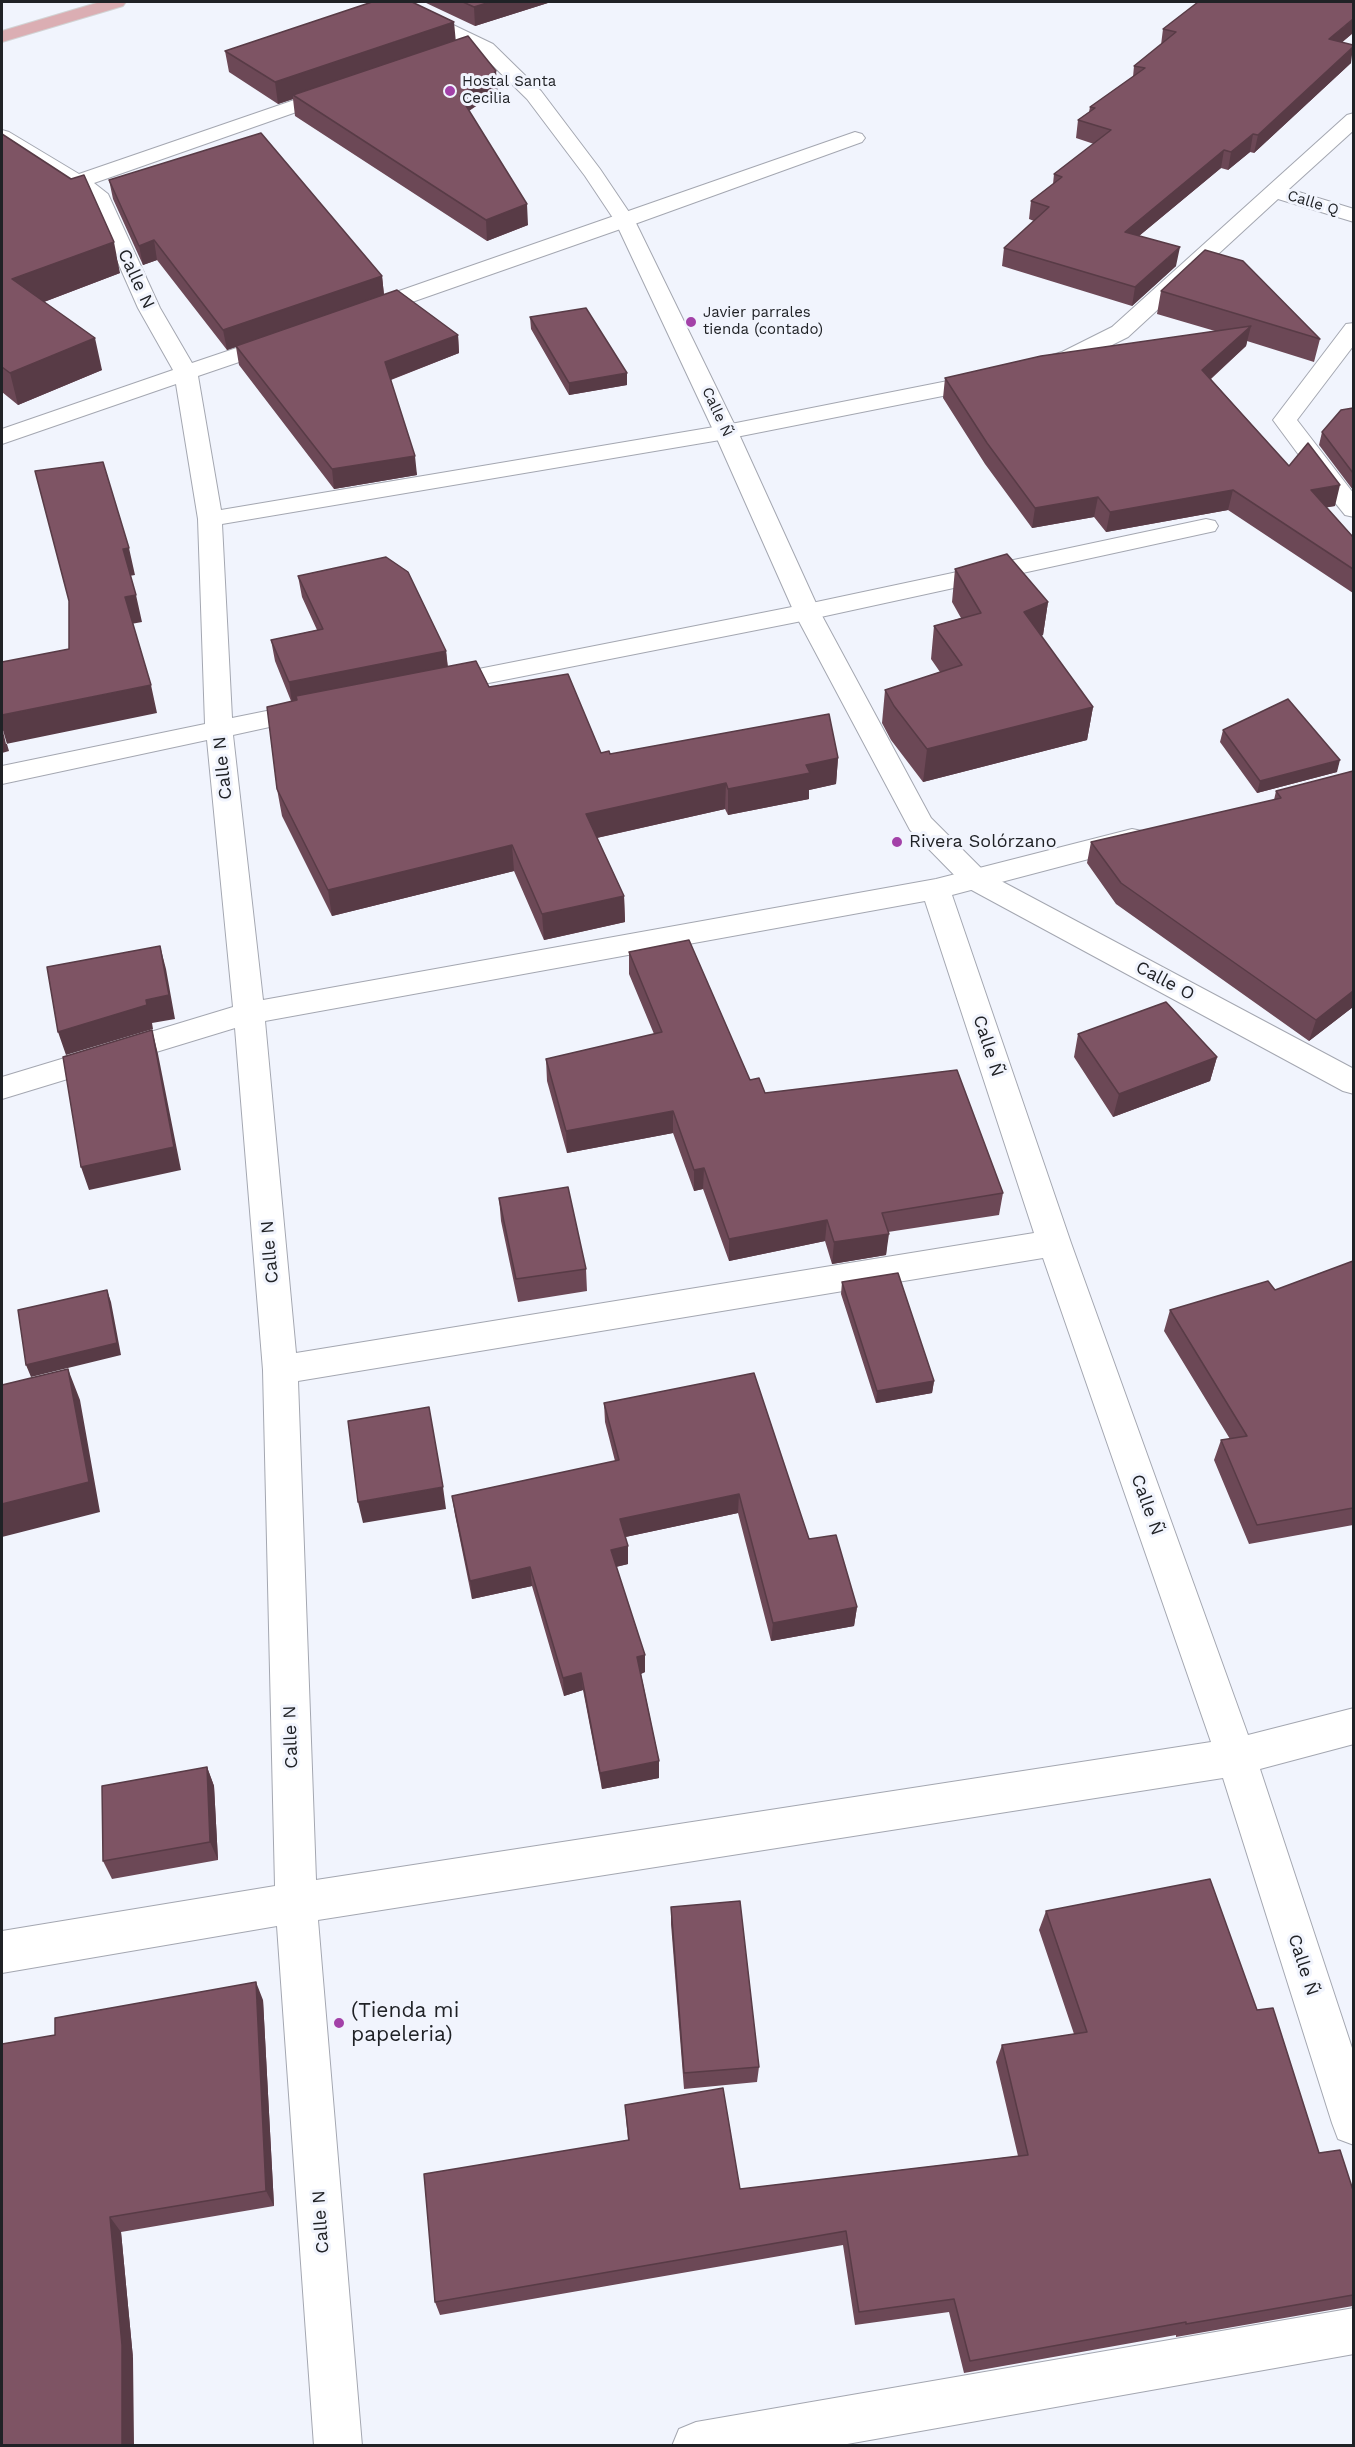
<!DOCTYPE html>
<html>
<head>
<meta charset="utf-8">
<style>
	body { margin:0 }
	#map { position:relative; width:1355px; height:2447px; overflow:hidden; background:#f1f4fd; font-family:"Work Sans",sans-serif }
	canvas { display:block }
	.frame { position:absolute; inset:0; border:3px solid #202226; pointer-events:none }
</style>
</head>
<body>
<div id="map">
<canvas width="1355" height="2447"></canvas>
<div class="frame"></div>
</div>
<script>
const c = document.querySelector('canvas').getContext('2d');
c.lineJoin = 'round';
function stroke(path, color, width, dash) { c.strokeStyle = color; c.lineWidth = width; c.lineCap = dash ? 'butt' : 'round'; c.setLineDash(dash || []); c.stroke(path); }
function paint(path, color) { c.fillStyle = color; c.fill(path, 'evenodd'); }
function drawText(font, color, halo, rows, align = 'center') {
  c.font = font + ' "Work Sans",sans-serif'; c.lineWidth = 6; c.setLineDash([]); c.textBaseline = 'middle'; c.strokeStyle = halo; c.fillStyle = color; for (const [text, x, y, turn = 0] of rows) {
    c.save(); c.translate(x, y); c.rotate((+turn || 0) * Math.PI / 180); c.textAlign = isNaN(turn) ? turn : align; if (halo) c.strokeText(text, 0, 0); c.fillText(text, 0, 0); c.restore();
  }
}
const street = new Path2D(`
	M335 86 342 88 345 92 342 96 94 183 108 194 160 308 192 363 278 334 286 336 289 341 286 346 198 376 221 510 726 425 988 373 996 375 999 380 996 385 988 387 726 439 222 524 232 718 311 702 320 704 324 710 320 716 233 735 263 1000 936 879 1132 829 1142 831 1146 838 1142 845 952 895 1071 1243 1248 1735 1354 1708V1744L1260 1769 1354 2054V2145L1338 2139 1332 2123 1223 1778 318 1920 362 2446H314L277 1926 2 1973V1931L275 1886 263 1370 235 1028 2 1099V1077L233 1007 207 740 2 784V766L205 724 198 519 176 384 2 444V429L173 370 138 308 89 197 2 144V130L9 132 79 174ZM925 901 1034 1233 296 1353 265 1021ZM1043 1258 1211 1742 316 1880 298 1381Z
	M1354 113V130L1289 189 1354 209V222L1278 199 1128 337 1078 362 1040 373 1032 371 1029 366 1032 361 1062 352 1112 327 1347 115Z
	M855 132 862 134 865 138 862 142 632 225 372 316 364 318 356 316 353 311 356 306Z
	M1354 323V345L1297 420 1354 494V517L1345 515 1324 489 1273 420 1346 324Z
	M1206 519 1215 521 1218 526 1215 531 807 620 438 693 429 691 425 685 429 679 438 677 807 604Z
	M1354 2308V2354L836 2446H672L679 2429 696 2422Z`);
const secondary = new Path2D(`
	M383 2H405L493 44 541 91 600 169 635 221 738 432 820 612 931 818 986 873 1354 1069V1094L1343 1091 966 887 910 830 794 612 714 432 615 221 585 176 527 99 479 52 386 6Z`);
const primary = new Path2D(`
	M100 2H126L123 6 2 42V31Z`);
stroke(street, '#a4a7b1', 2);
stroke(secondary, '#a4a7b1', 2);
stroke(primary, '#d2d3d4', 2);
paint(street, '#fff');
paint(secondary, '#fff');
paint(primary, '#dbaeb3');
paint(new Path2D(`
	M424 2H551L475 26Z
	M1163 29 1353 33 1342 42 1351 63 1254 153 1250 152 1228 170 1221 168 1139 236 1176 266 1132 306 1002 266 1004 248 1034 221 1029 219 1031 201 1053 184 1054 174 1094 144 1076 138 1078 120 1089 112 1090 107 1133 77 1134 66 1161 45Z
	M456 40 498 91 469 111 528 225 487 241 295 116 293 99 278 104 229 72 225 51Z
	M2 134 120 273 44 302 102 370 18 405 2 392Z
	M109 180 382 276 384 295 458 335 459 353 391 380 417 475 334 489 239 365 236 347 227 350 157 260 143 265 113 199Z
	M1161 291 1320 339 1314 362 1247 341 1246 346 1211 379 1289 466 1335 506 1326 507 1353 537V593L1228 510 1106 532 1094 517 1032 528 985 464 943 398 945 378 1215 331 1157 314Z
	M530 317 627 385 569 395 531 329Z
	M1353 408V490L1319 445 1322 432Z
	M955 569 1048 602 1043 635 1041 636 1093 707 1087 740 923 782 891 740 882 723 885 690 940 672 931 659 934 626 961 618 952 602Z
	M298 576 446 651 448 667 489 687 601 753 610 754 838 758 836 784 809 790V799L728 815 725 809 597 838 624 896 625 922 544 940 514 871 332 916 282 816 277 789 291 701 275 661 271 640 317 630 302 597Z
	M1223 730 1337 772 1257 793 1220 742Z
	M1353 771V1007L1309 1041 1116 904 1087 863 1091 842 1274 800 1276 791Z
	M629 952 750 1080 765 1093 1003 1193 999 1215 888 1232 886 1255 832 1264 825 1241 729 1261 703 1189 694 1191 673 1133 567 1153 547 1081 546 1059 654 1034 629 974Z
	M1078 1034 1217 1057 1210 1081 1113 1117 1074 1057Z
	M499 1198 586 1269 587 1291 518 1302 501 1221Z
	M1353 1261V1525L1249 1544 1214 1460 1221 1440 1230 1439 1164 1331 1170 1310 1275 1290Z
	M842 1282 934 1381 932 1393 876 1403 841 1294Z
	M604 1403 809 1539 857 1607 854 1626 771 1641 738 1513 625 1537 628 1564 616 1567 645 1672 641 1674 659 1761V1778L602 1789 583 1690 564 1696 532 1586 472 1599 455 1515 452 1496 615 1461 605 1422Z
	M207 1767 214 1786 218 1860 112 1879 103 1861Z
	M671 1907 759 2067 757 2082 684 2089 671 1924Z
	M1046 1911 1257 2010 1319 2153 1353 2190V2306L1176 2337V2335L964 2373 949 2312 855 2325 843 2245 440 2315 435 2302 628 2140 625 2105 740 2189 1018 2156 996 2062 1002 2045 1074 2034 1039 1930Z
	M263 2000 274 2206 121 2232 133 2358 2 2044Z`), '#6c4856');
paint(new Path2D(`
	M490 2H551L475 26 474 7Z
	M1353 19V33L1326 56 1329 39Z
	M454 22 456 43 293 95V99L278 104 275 82Z
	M1353 47 1351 63 1254 153 1258 135Z
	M496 71 498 91 461 116 460 96Z
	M1253 134 1250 152 1228 170 1231 152Z
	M1224 150 1221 168 1122 250 1125 232Z
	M527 204 528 225 487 241 486 220Z
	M154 240 157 260 143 265 139 246Z
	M114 242 120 273 20 311 12 279Z
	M1180 247 1176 266 1132 306 1135 287Z
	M382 276 384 295 227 350 223 330Z
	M1251 326 1246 346 1198 390 1202 370Z
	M458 335 459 353 387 381 385 362Z
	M95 338 102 370 18 405 10 373Z
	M627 373V385L569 395V383Z
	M415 456 417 475 334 489 332 469Z
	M1340 485 1335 506 1306 511 1311 490Z
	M1233 490 1228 510 1106 532 1110 512Z
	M1098 497 1094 517 1032 528 1035 508Z
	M129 548 135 575 129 576 123 549Z
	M136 595 142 622 131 624 125 597Z
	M1048 602 1043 635 1019 645 1024 612Z
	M446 651 448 672 296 696 297 702 292 703 289 682Z
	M151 685 157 713 6 744 2 727V715Z
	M1093 707 1087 740 923 782 927 749Z
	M2 727 9 751 2 753Z
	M838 758 836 784 809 790V799L728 815V789L806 765Z
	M1340 760 1337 772 1257 793 1260 781Z
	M726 783 725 809 587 840 586 814Z
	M512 845 514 871 332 916 328 890Z
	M624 896 625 922 544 940 542 914Z
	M160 946 166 969 175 1019 152 1023 153 1029 66 1055 58 1032 146 1000Z
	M1353 991V1007L1309 1041 1316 1020Z
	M152 1030 158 1054 181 1170 89 1190 81 1167Z
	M1217 1057 1210 1081 1113 1117 1119 1094Z
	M673 1111V1133L567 1153 566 1131Z
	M704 1168 703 1189 694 1191V1170Z
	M827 1220 825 1241 729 1261V1239Z
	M889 1234 886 1255 832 1264 834 1242Z
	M107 1290 111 1302 121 1355 31 1377 26 1365Z
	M68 1369 80 1400 100 1512 2 1537V1504Z
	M934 1381 932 1393 876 1403 877 1391Z
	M443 1487 446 1509 363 1523 358 1502Z
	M739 1494 738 1513 621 1538 620 1519Z
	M628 1546V1564L611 1568V1550Z
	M530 1567 532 1586 472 1599 470 1581Z
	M857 1607 854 1626 771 1641 773 1623Z
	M645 1655V1672L638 1675 637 1657Z
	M581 1673 583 1690 564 1696 563 1678Z
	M659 1761V1778L602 1789 600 1773Z
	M207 1767 214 1786 218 1860 210 1842Z
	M256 1982 263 2000 274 2206 266 2191Z
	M110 2217 121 2232 133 2358 134 2445H122Z`), '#583b46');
const building = new Path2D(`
	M372 2H412L454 22 275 82 225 51Z
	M463 2H490L474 7Z
	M1198 2H1353V19L1329 39 1353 45V47L1258 135 1253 134 1231 152 1224 150 1125 232 1180 247 1135 287 1004 248 1049 207 1031 201 1062 177 1054 174 1111 130 1078 120 1095 108 1090 107 1145 68 1134 66 1176 32 1163 29Z
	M468 36 496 71 460 96 527 204 486 220 293 95Z
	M261 133 382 276 223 330 154 240 139 246 109 180Z
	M2 134 71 179 84 175 114 242 12 279 95 338 10 373 2 367Z
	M1205 250 1243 261 1320 339 1161 291Z
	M397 290 458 335 385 362 415 456 332 469 236 346Z
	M586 308 627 373 569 383 530 317Z
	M1251 326 1202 370 1289 466 1308 443 1340 485 1311 490 1353 537V569L1233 490 1110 512 1098 497 1035 508 987 443 945 378 1041 356Z
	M1353 408V473L1322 432 1341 410Z
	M103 462 129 548 123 549 136 595 125 597 151 685 2 715V662L69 649V601L35 471Z
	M1007 554 1048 602 1024 612 1093 707 927 749 894 706 885 690 962 665 934 626 981 613 955 569Z
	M386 557 408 572 446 651 289 682 271 640 323 629 298 576Z
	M476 661 489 687 568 674 601 753 609 751 610 754 829 714 838 758 806 765 810 773 728 789 726 783 586 814 624 896 542 914 512 845 328 890 277 789 267 707 297 700 296 696Z
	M1288 699 1340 760 1260 781 1223 730Z
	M1353 771V991L1316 1020 1121 883 1091 842 1281 798 1276 791Z
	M689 940 750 1080 759 1078 765 1093 957 1070 1003 1193 882 1213 889 1234 834 1242 827 1220 729 1239 704 1168 694 1170 673 1111 566 1131 546 1059 662 1032 629 952Z
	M160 946 169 995 146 1000 147 1005 58 1032 47 967Z
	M1166 1002 1217 1057 1119 1094 1078 1034Z
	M152 1030 174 1147 81 1167 63 1057Z
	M568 1187 586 1269 516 1279 499 1198Z
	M1353 1261V1508L1257 1525 1221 1440 1247 1436 1170 1310 1268 1281 1275 1290Z
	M898 1273 934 1381 877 1391 842 1282Z
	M107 1290 117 1343 26 1365 18 1310Z
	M68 1369 89 1482 2 1504V1385Z
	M754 1373 809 1539 836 1535 857 1607 773 1623 739 1494 620 1519 628 1546 611 1550 645 1655 637 1657 659 1761 600 1773 581 1673 563 1678 530 1567 470 1581 452 1496 619 1460 604 1403Z
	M429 1407 443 1487 358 1502 348 1421Z
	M207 1767 210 1842 103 1861 102 1786Z
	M1210 1879 1257 2010 1273 2008 1319 2153 1340 2150 1353 2190V2295L1186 2324V2322L970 2361 954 2299 859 2312 846 2231 435 2302 424 2174 629 2140 625 2105 723 2088 740 2189 1028 2155 1002 2045 1087 2032 1046 1911Z
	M740 1901 759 2067 684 2073 671 1907Z
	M256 1982 266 2191 110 2217 122 2345V2445H2V2044L55 2035V2018Z`);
paint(building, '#7e5464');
stroke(building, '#583b46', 1.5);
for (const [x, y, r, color] of [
	[450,91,6,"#a341a8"],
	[691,322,6,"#a341a8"],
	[897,842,6,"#a341a8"],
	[339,2023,6,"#a341a8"]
]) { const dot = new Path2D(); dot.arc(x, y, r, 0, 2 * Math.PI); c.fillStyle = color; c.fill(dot); stroke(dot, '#f1f4fd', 2); }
drawText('15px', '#202226', '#f1f4fd', [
	["Hostal Santa",462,82],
	["Cecilia",462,99],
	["Javier parrales",703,313],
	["tienda (contado)",703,330]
], 'left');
drawText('15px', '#202226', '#f1f4fd', [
	["Calle Q",1313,203,17],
	["Calle Ñ",717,412,65]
]);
drawText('18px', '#202226', '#f1f4fd', [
	["Calle N",136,279,65],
	["Calle N",223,768,-96],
	["Calle O",1165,981,28],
	["Calle Ñ",988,1046,72],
	["Calle N",270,1252,-95],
	["Calle Ñ",1147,1505,70],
	["Calle N",291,1737,-92],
	["Calle Ñ",1303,1965,72],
	["Calle N",321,2222,-94]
]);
drawText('18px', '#202226', '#f1f4fd', [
	["Rivera Solórzano",909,842]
], 'left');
drawText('21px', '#202226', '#f1f4fd', [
	["(Tienda mi",351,2011],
	["papeleria)",351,2035]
], 'left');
</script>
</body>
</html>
